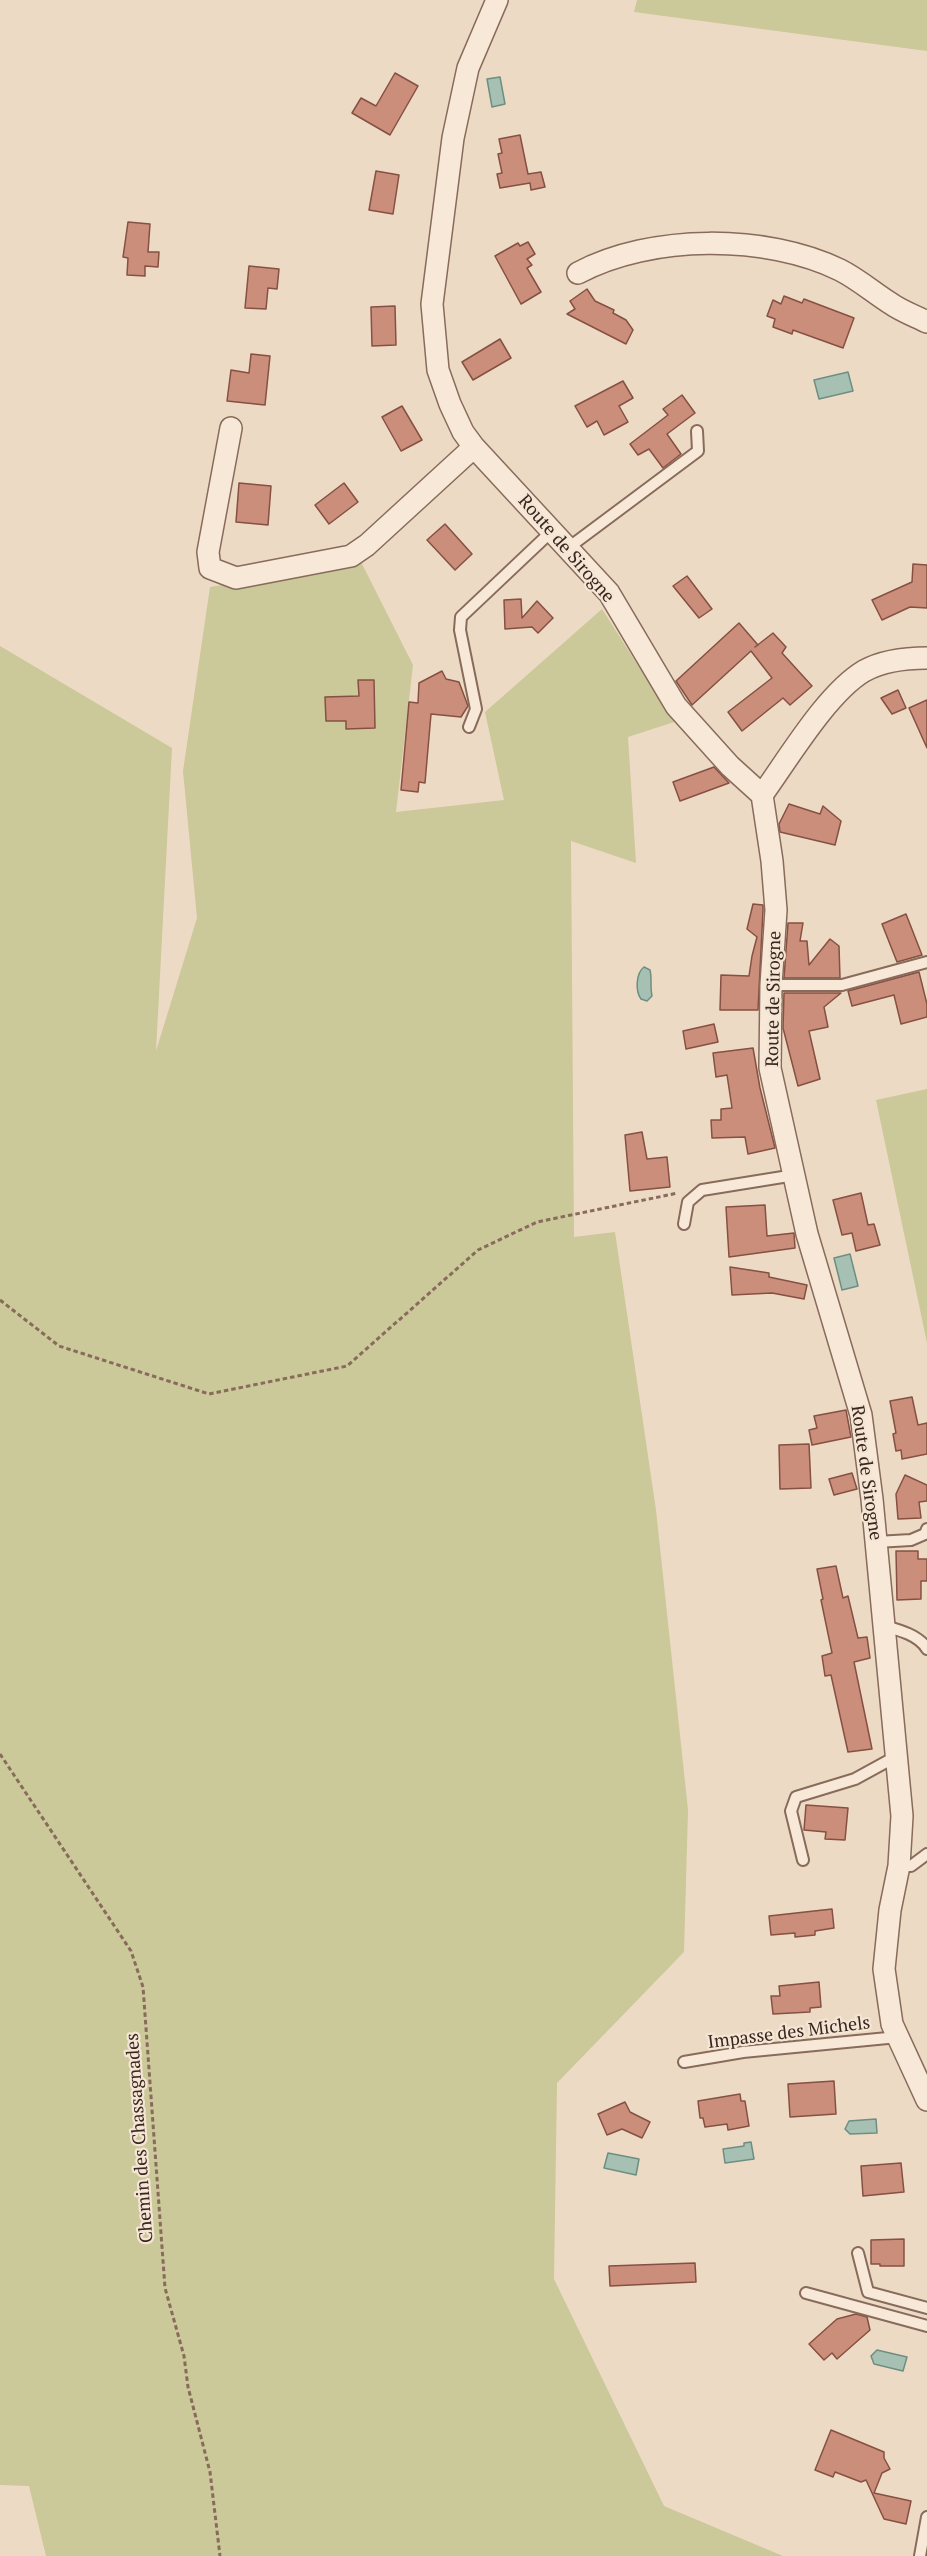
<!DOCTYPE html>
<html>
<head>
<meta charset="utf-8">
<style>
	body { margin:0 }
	canvas { display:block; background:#eddac5 }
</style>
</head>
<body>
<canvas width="927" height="2556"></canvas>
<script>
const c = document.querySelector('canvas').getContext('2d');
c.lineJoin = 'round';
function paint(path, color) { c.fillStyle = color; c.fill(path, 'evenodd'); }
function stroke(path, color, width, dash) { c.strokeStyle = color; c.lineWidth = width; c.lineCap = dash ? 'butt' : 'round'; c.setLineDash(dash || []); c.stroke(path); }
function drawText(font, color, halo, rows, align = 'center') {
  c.font = font + ' "PT Serif",serif'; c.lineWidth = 4.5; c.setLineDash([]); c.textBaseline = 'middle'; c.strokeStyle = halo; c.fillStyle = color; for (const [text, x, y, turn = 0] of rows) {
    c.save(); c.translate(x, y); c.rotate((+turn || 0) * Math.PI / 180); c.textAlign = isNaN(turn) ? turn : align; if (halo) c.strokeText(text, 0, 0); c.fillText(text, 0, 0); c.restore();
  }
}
paint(new Path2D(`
	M637 0H927V51L634 12Z
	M361 562 413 665 396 812 504 800 485 712 602 609 674 722 628 737 636 863 571 841 574 1237 615 1232 656 1510 688 1810 684 1952 557 2083 554 2279 664 2506 783 2556H46L29 2486 0 2485V646L172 748 156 1051 197 918 183 771 210 587Z
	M927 1089V1343L876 1100Z`), '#cbc899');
const water = new Path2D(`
	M500 77 505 104 492 107 487 79Z
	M848 372 853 391 819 399 814 380Z
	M644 967 650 970C652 977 650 987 652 996L647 1001 641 999C635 991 636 973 644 967Z
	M850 1254 858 1286 842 1290 834 1258Z
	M876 2119 877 2133 850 2134 845 2129 849 2121Z
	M751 2142 754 2159 725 2163 723 2149 744 2146V2143Z
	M608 2153 639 2159 636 2175 604 2168Z
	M877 2350 907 2357 903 2371 874 2364 871 2356Z`);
paint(water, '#a6c0b4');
stroke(water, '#6d8f80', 1.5);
const building = new Path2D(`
	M395 73 418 86 390 135 352 113 361 98 376 106Z
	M520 135 528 174 541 172 545 187 531 190 530 183 500 188 497 174 502 173 498 154 502 153 499 139Z
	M376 171 399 175 393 214 369 210Z
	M128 222 150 224 148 252H159L158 267 145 266V276L127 275 128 258 123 257Z
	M528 242 535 254 527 259 532 265 527 268 541 292 521 304 495 256 518 243 520 246Z
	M249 266 279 269 277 289 268 288 266 309 245 308Z
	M587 289 595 301 614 310 613 313 626 320 633 330 626 344 567 314 575 309 570 301Z
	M784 296 802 303 804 299 854 318 843 348 793 330 792 334 773 327 775 319 767 316 773 300 781 304Z
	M395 306 396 345 372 346 371 307Z
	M500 339 511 358 473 380 462 362Z
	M251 354 270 356 265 405 227 401 231 370 249 373Z
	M623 381 633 398 619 406 628 422 604 435 597 421 587 427 575 406Z
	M682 395 695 413 667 434 681 454 663 468 649 449 638 455 630 444 668 415 663 409Z
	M402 406 422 440 401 451 382 417Z
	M239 483 271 486 268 525 236 522Z
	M344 483 358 502 329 524 315 505Z
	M445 524 472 554 455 570 427 540Z
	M913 564 927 565V608L910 607 882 620 872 600 912 582Z
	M687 576 712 609 699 618 673 586Z
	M521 599 522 618 537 601 553 618 538 633 532 627 505 629 504 600Z
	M739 623 758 645 755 647 773 633 786 647 782 653 812 686 790 705 783 698 742 731 728 712 772 678 751 651 692 705 676 681Z
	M442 671 446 679 459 682 468 706 461 717 431 714 425 783 419 782 418 792 401 790 409 702 418 703 419 683Z
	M358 680H374L375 728 346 729V721H326L325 697 359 696Z
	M898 690 906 708 892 714 881 698Z
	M927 700V748L909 708Z
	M714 767 729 783 680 801 673 782Z
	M789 804 820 814 823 806 841 821 835 845 780 832 779 824Z
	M753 904 763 905V910L758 1010H720L721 975 749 976 752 956 757 937 747 929Z
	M906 914 922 955 897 962 882 924Z
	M788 923H803L800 941H807L809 965 830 939 839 946 840 978H784Z
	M919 972 927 1004V1017L901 1024 894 995 852 1006 848 991Z
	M784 993H841L824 1007 828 1027 809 1031 820 1079 798 1086 783 1028Z
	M714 1024 718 1042 686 1049 683 1031Z
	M753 1048 760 1088 775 1148 748 1154 745 1137 712 1138 711 1120H721V1109L732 1108 727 1075 716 1077 713 1053Z
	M642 1132 647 1159 667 1157 670 1187 630 1191 625 1135Z
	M861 1193 868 1225 874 1224 880 1245 856 1251 852 1233 842 1235 833 1200Z
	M765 1205 767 1236 794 1233 795 1248 729 1257 726 1207Z
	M730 1267 769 1273V1277L807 1285 804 1299 772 1293 732 1295Z
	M912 1397 918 1425 927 1423V1454L902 1459 901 1450 896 1451 893 1434 896 1433 890 1401Z
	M846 1410 851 1437 812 1445 809 1430 817 1428 814 1416Z
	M809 1444 811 1488 780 1489 779 1445Z
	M852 1473 857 1489 834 1495 829 1479Z
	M905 1475 927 1485V1501L919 1502 921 1518 898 1519 896 1494Z
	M896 1551H918V1559H927V1581H921V1599L897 1600Z
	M836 1566 843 1598 848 1596 858 1638 867 1637 870 1658 854 1662 872 1749 848 1752 831 1675 825 1676 822 1656 832 1653 821 1600 823 1599 817 1569Z
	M806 1805 848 1808 845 1840 825 1839 826 1832 804 1830Z
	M832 1909 834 1928 815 1931V1935L795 1937V1933L771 1935 769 1916Z
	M819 1982 821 2007 810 2008V2012L773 2014 771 1996H780L779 1986Z
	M834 2081 836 2114 790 2117 788 2084Z
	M740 2094 741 2101H745L749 2126 728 2130 727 2124 705 2127 703 2118H700L698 2101Z
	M625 2102 630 2112 650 2122 642 2138 622 2129 607 2135 598 2114Z
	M901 2163 904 2192 863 2196 861 2166Z
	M904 2239V2266H880V2264H871V2240Z
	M695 2263 696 2282 610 2286 609 2266Z
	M856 2314 867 2317 870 2330 837 2359 832 2353 824 2360 809 2344 837 2319Z
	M831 2430 884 2452V2458L890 2469 882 2473 874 2493 911 2501 906 2524 884 2519 866 2480 861 2482 835 2472 833 2477 815 2470Z`);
paint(building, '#ca8e7b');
stroke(building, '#865042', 1.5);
const lane = new Path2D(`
	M568 548 698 451 697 431
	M469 727 476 709 460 630 461 617 553 530
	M771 985H842L927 962
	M684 1224 688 1202 702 1190 795 1175
	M876 1542 911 1540 925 1534 927 1529
	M884 1626C899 1630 919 1635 927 1649
	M803 1860 791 1811 796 1797 855 1779 897 1756
	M899 1866H911L927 1854
	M684 2062 743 2052 898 2037
	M858 2253 868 2292 927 2308
	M806 2293 927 2326
	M920 2556 927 2517`);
const street = new Path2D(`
	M497 0 468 68 453 138 432 304 438 370 450 404 463 432 474 447 609 593 676 706 730 766 762 795 772 861 776 910 771 985 770 1068 807 1234 861 1415 872 1499 902 1816 899 1866 890 1910 884 1969 892 2024 927 2100
	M578 273C651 234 766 234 840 270 858 279 874 293 890 303 901 311 915 316 927 322
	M231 428 208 552 210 568 236 578 351 556 367 545 474 447
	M762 795C788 759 827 693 864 671 882 661 907 658 927 658`);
stroke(lane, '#886b5b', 14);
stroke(street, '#886b5b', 24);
stroke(new Path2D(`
	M0 1300 59 1346 209 1394 347 1366 478 1250 537 1222 678 1193
	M0 1754 131 1951 143 1987 165 2288 184 2356 188 2387 210 2472 220 2556`), '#886b5b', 3, [4.5, 3]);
stroke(lane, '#f8e8d8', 10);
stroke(street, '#f8e8d8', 21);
drawText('18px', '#38261f', '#f5e5d4', [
	["Route de Sirogne",566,549,49],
	["Route de Sirogne",774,999,-89],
	["Route de Sirogne",866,1473,82],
	["Impasse des Michels",789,2033,-7],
	["Chemin des Chassagnades",140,2138,-94]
]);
</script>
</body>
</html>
